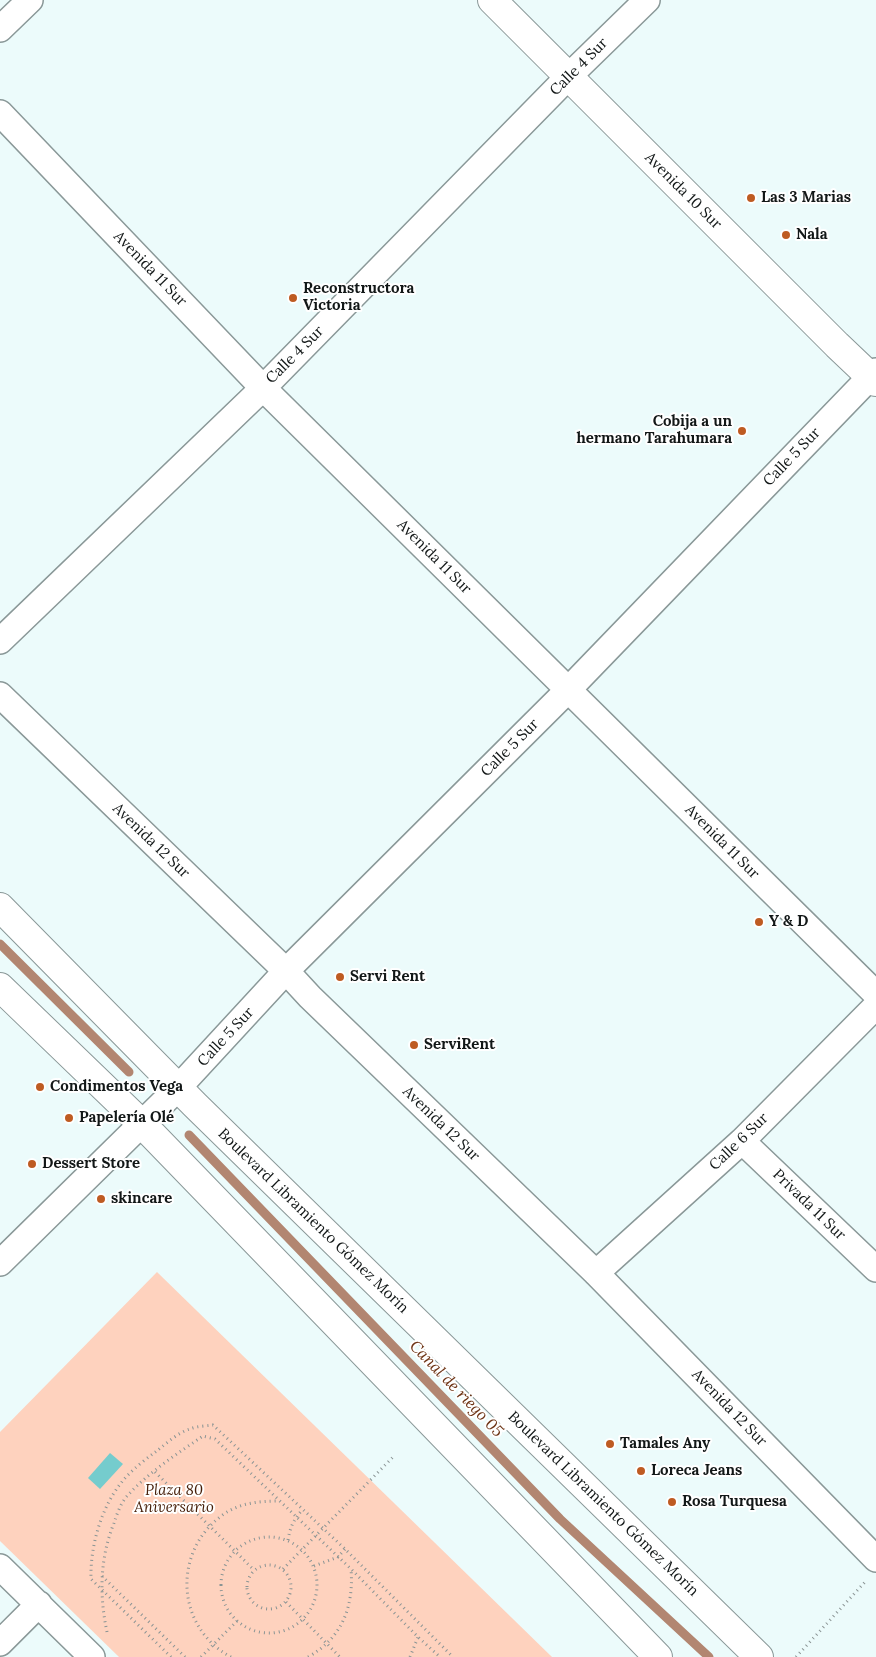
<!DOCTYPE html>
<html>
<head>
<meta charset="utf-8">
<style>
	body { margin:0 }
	canvas { display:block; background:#ecfbfb }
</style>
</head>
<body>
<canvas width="876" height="1657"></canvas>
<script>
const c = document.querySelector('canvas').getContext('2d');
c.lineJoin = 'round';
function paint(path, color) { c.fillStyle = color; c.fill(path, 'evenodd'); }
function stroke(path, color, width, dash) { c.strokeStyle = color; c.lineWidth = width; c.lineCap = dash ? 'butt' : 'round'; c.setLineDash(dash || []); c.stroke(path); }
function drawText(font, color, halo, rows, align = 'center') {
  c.font = font + ' Lora,serif'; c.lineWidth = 4; c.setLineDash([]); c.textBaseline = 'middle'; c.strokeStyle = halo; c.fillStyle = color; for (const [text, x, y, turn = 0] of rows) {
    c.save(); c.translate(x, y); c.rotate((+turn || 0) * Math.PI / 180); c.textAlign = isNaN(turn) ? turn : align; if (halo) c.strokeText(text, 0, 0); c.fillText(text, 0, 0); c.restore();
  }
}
paint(new Path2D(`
	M157 1272 552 1657H119L0 1541V1432Z`), '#fed2be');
stroke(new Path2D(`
	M0 944 129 1072
	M189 1135 560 1519 709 1657`), '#b28671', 9);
paint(new Path2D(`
	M110 1453 123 1464 100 1489 88 1478Z`), '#75cccd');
const minor = new Path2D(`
	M0 29 30 0
	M0 113 263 388 876 994
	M0 641 263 388 568 77 647 0
	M0 695 286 971 310 997 596 1273 876 1559
	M742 1141 876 1269
	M0 1263 178 1088 286 971 568 690 876 371
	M596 1273 742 1141 876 1006
	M0 1567 92 1657
	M0 1643 39 1604`);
const tertiary = new Path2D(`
	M492 0 837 345 876 382`);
const secondary = new Path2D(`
	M0 907 195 1105 759 1657
	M0 987 141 1123 658 1657`);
stroke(minor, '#8a9898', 28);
stroke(tertiary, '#8a9898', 30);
stroke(secondary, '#8a9898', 30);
stroke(new Path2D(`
	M155 1472 254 1570
	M221 1585a48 48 0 1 1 96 0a48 48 0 1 1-96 0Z
	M288 1540C290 1527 294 1519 303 1509
	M247 1587a22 22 0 1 1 44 0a22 22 0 1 1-44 0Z
	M314 1566 338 1557 345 1549
	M283 1569 394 1456
	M102 1576 185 1657
	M286 1602 340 1657
	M107 1632C99 1594 100 1558 114 1523 117 1514 121 1502 128 1495 148 1473 178 1453 203 1436L215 1439 351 1569 418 1637 440 1657
	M171 1657 91 1579C90 1547 101 1508 121 1483 131 1470 146 1459 158 1450 168 1442 179 1432 190 1429 197 1426 206 1426 213 1425L345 1549 453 1657
	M201 1657 237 1621
	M231 1657C175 1627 172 1550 224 1514 240 1503 259 1501 279 1501
	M308 1657C342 1638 354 1607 351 1569
	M410 1657 418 1637
	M796 1657 865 1582`), '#8a9494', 3, [1, 4]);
stroke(minor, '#fff', 25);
stroke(tertiary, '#fff', 28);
stroke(secondary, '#fff', 28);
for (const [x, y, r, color] of [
	[751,198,5,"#be5b22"],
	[786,235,5,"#be5b22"],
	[293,298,5,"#be5b22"],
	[742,431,5,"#be5b22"],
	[759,922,5,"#be5b22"],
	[340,977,5,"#be5b22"],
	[414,1045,5,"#be5b22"],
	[40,1087,5,"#be5b22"],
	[69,1118,5,"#be5b22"],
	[32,1164,5,"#be5b22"],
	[101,1199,5,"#be5b22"],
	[610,1444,5,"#be5b22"],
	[641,1471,5,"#be5b22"],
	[672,1502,5,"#be5b22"]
]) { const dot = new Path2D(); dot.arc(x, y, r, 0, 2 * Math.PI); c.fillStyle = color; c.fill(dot); stroke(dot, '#fff', 2); }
drawText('15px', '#121717', '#fff', [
	["Calle 4 Sur",579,67,-45],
	["Avenida 10 Sur",683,191,45],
	["Avenida 11 Sur",150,269,46],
	["Calle 4 Sur",295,355,-45],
	["Calle 5 Sur",792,457,-46],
	["Avenida 11 Sur",434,557,45],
	["Calle 5 Sur",510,748,-45],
	["Avenida 12 Sur",151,841,44],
	["Avenida 11 Sur",722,842,45],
	["Calle 5 Sur",226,1037,-47],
	["Avenida 12 Sur",441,1124,44],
	["Calle 6 Sur",739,1142,-44],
	["Privada 11 Sur",809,1205,44],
	["Boulevard Libramiento Gómez Morín",313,1221,44],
	["Avenida 12 Sur",729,1408,46],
	["Boulevard Libramiento Gómez Morín",603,1504,44]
]);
drawText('bold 15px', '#121717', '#fff', [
	["Las 3 Marias",761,198],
	["Nala",796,235],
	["Reconstructora",303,289],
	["Victoria",303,306],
	["Cobija a un",732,422,"right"],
	["hermano Tarahumara",732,439,"right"],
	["Y & D",769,922],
	["Servi Rent",350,977],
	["ServiRent",424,1045],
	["Condimentos Vega",50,1087],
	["Papelería Olé",79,1118],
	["Dessert Store",42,1164],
	["skincare",111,1199],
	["Tamales Any",620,1444],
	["Loreca Jeans",651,1471],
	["Rosa Turquesa",682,1502]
], 'left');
drawText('italic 15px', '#451e08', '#fff', [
	["Plaza 80",174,1491],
	["Aniversario",174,1508]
]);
drawText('italic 16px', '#6d3415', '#fff', [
	["Canal de riego 05",456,1389,46]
]);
</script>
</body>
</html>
